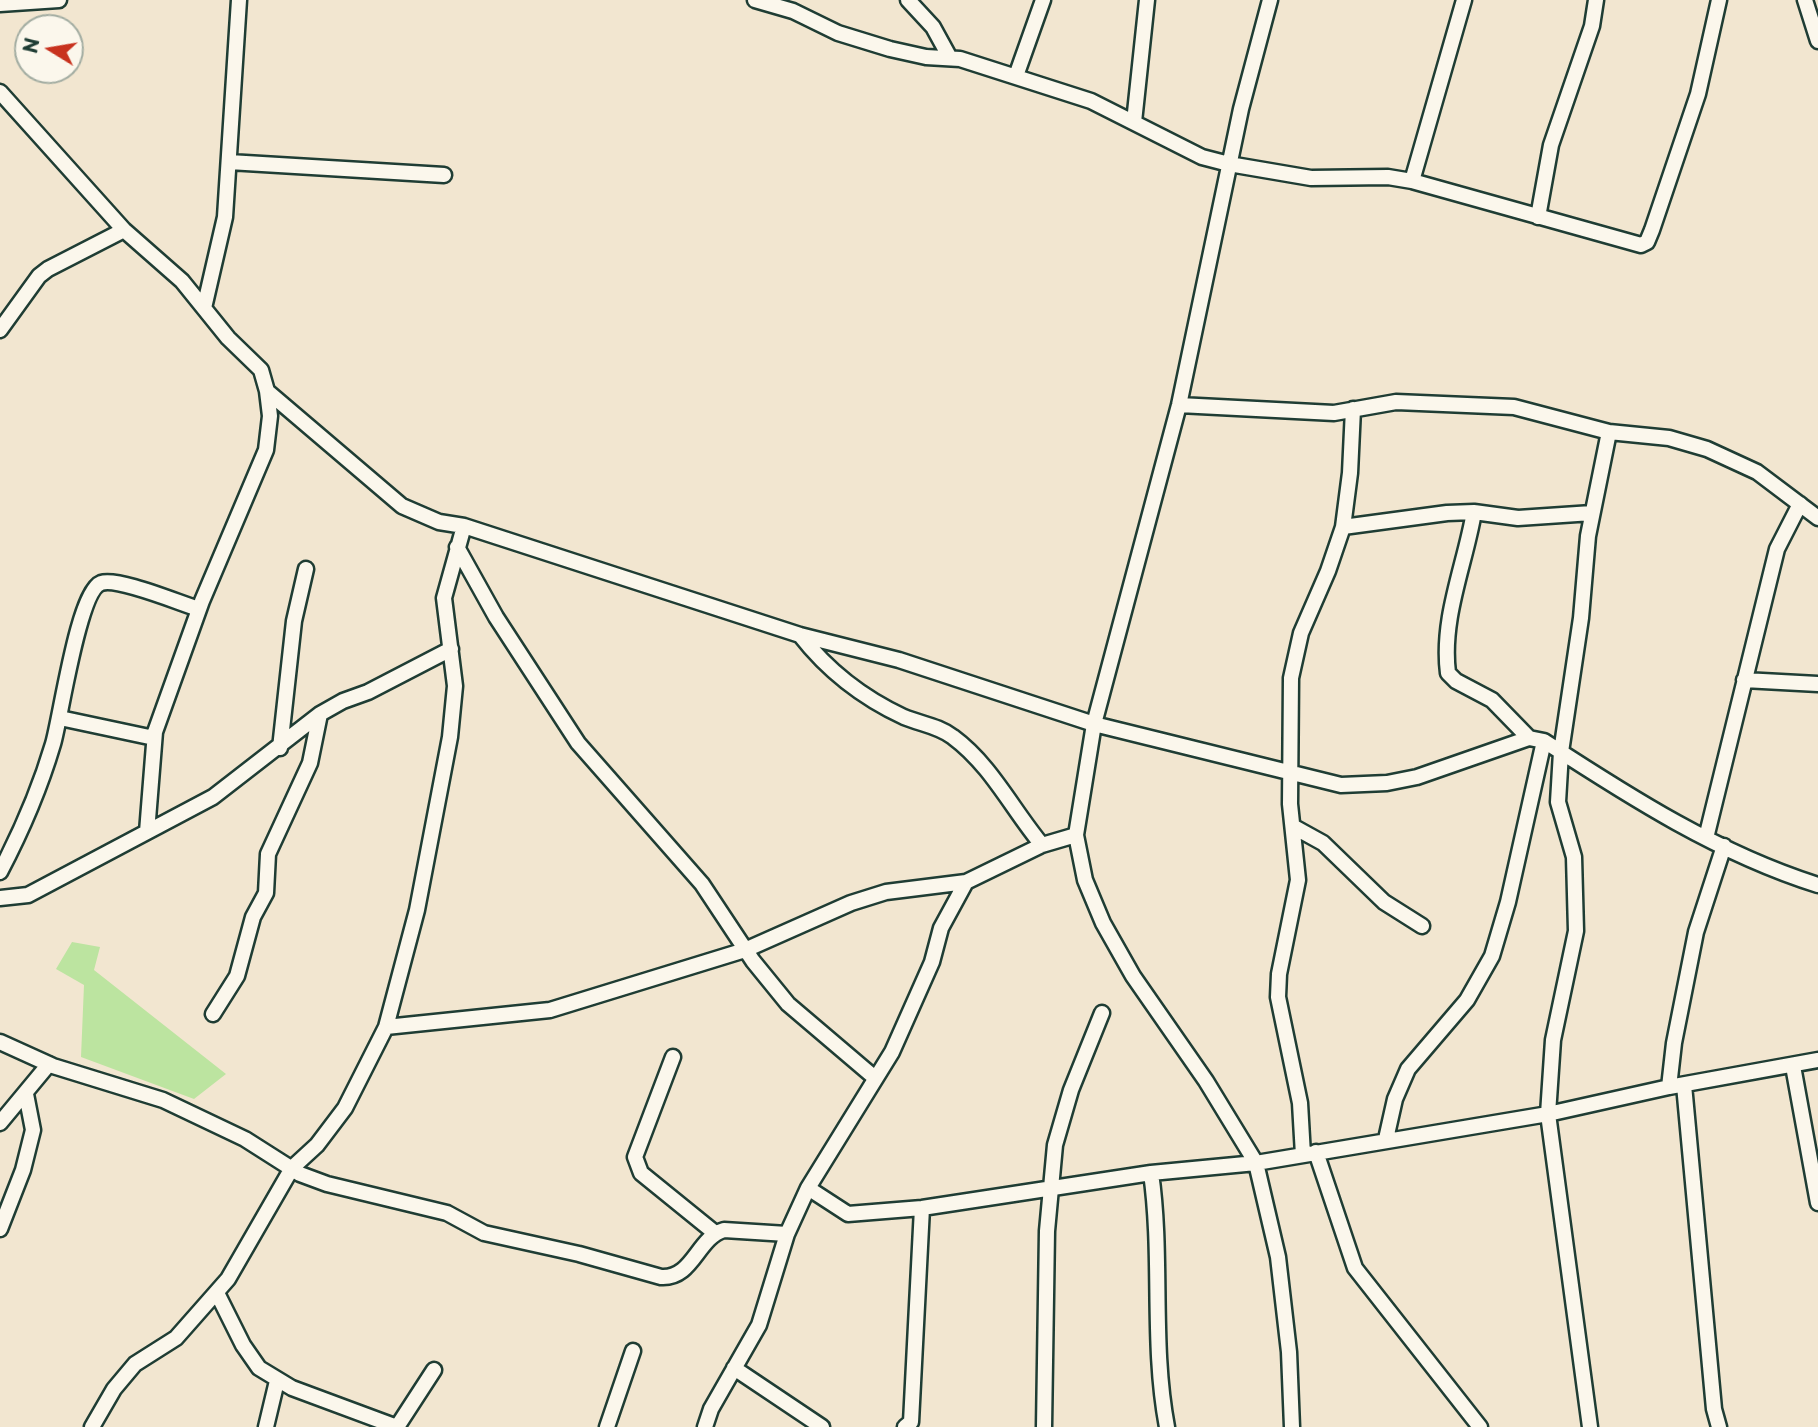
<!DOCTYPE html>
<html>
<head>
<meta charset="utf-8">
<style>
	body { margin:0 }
	#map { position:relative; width:1818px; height:1427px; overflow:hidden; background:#f2e6d0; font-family:"Playpen Sans",sans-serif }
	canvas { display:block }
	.north { position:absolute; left:14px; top:14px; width:70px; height:70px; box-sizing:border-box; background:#fbf7ec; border:2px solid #a3ada2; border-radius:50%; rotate:281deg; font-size:19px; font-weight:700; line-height:28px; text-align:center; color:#1f3d34 }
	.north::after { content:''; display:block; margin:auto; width:24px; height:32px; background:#c8321e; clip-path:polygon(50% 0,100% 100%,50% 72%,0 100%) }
</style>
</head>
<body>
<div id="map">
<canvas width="1818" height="1427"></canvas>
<div class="north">N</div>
</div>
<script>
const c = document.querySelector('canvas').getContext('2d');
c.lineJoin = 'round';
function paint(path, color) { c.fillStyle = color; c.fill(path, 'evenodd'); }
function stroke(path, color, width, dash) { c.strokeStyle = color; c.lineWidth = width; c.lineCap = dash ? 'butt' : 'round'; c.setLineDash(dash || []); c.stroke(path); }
paint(new Path2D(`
	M72 942 100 947 94 970 226 1074 194 1099 81 1057 84 985 56 969Z`), '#bce4a0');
const street = new Path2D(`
	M755 0 793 11 838 33 890 49 926 57 960 59 1091 101 1202 157 1229 164 1311 178 1388 177 1412 181 1641 245 1647 242 1652 230 1698 94 1719 0
	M908 0 933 27 950 58
	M1270 0 1241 109 1179 405 1094 724 1076 835 1085 880 1103 923 1133 976 1206 1081 1256 1163 1278 1257 1289 1352 1292 1427
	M1805 0 1818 41
	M0 4 59 0
	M1016 76 1043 0
	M0 92 124 230 182 281 228 338 261 370 267 391 270 416 266 450 202 601 155 732 147 832
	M1134 122 1147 0
	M229 162 444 175
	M1412 181 1464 0
	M1538 217 1551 145 1592 26 1596 0
	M204 308 225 217 239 0
	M0 330 39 276 48 269 124 230
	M267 391 402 506 439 522 464 526
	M1179 405 1334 413 1396 402 1514 407 1609 432 1669 438 1707 449 1757 472 1818 518
	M1474 512C1465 565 1441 618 1448 673L1456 681 1492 700 1529 738
	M1343 527 1447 513 1474 512 1518 518 1592 513
	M457 547 496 617 578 743 702 884 753 961 788 1004 875 1078
	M800 635C828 671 863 698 904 717 921 724 939 726 953 737 991 765 1012 809 1042 845
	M1744 680 1818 684
	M60 718 154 738
	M280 748 294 621 306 569
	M1294 827 1323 843 1384 902 1422 926
	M1706 838 1777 549 1800 504
	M0 872C21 832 40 788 53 744 61 717 78 592 101 583 118 577 179 603 199 609
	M0 898 28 895 213 797 320 714 343 701 368 692 451 649
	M213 1014 237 976 253 917 266 893 268 854 310 763 320 714
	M386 1027 550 1010 745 950 851 903 886 892 966 882 1042 845 1076 835
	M0 1042 53 1066 163 1100 245 1139 300 1174 327 1184 447 1213 484 1233 579 1254 661 1277C693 1279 697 1238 724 1230L787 1234
	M673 1057 635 1157 641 1173 715 1233
	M1793 1066 1818 1203
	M1684 1085 1714 1409 1719 1427
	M1669 1087 1674 1043 1696 932 1724 846
	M0 1123 49 1064
	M1386 1139 1395 1099 1408 1069 1467 1000 1492 956 1508 902 1544 741
	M1316 1152 1355 1268 1480 1427
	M1303 1155 1300 1103 1278 997 1279 974 1298 880 1290 804 1291 678 1301 633 1328 571 1343 527 1350 473 1353 409
	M1151 1173C1163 1257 1151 1343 1167 1427
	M808 1188 848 1214 922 1208 1151 1173 1256 1163 1548 1114 1669 1087 1818 1060
	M0 1229 23 1170 33 1130 26 1094
	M217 1293 243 1345 259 1368 292 1388 397 1427
	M734 1368 822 1427
	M92 1427 114 1389 135 1364 176 1338 228 1279 292 1168 317 1145 345 1108 386 1027 417 910 450 737 455 686 444 598 464 526 800 635 899 660 1094 724 1341 785 1387 783 1417 777 1529 738 1544 741C1630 797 1719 854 1818 885
	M266 1427 277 1381
	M397 1427 434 1370
	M607 1427 633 1351
	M705 1427 711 1409 759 1325 787 1234 808 1188 892 1052 932 962 941 928 966 882
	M905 1427 911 1422 922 1208
	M1044 1427 1047 1231 1055 1145 1071 1090 1102 1013
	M1590 1427 1548 1114 1553 1040 1576 931 1574 857 1558 802 1561 752 1581 618 1588 536 1609 432`);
stroke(street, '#1f3d34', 19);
stroke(street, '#fbf7ec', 14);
</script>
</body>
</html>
